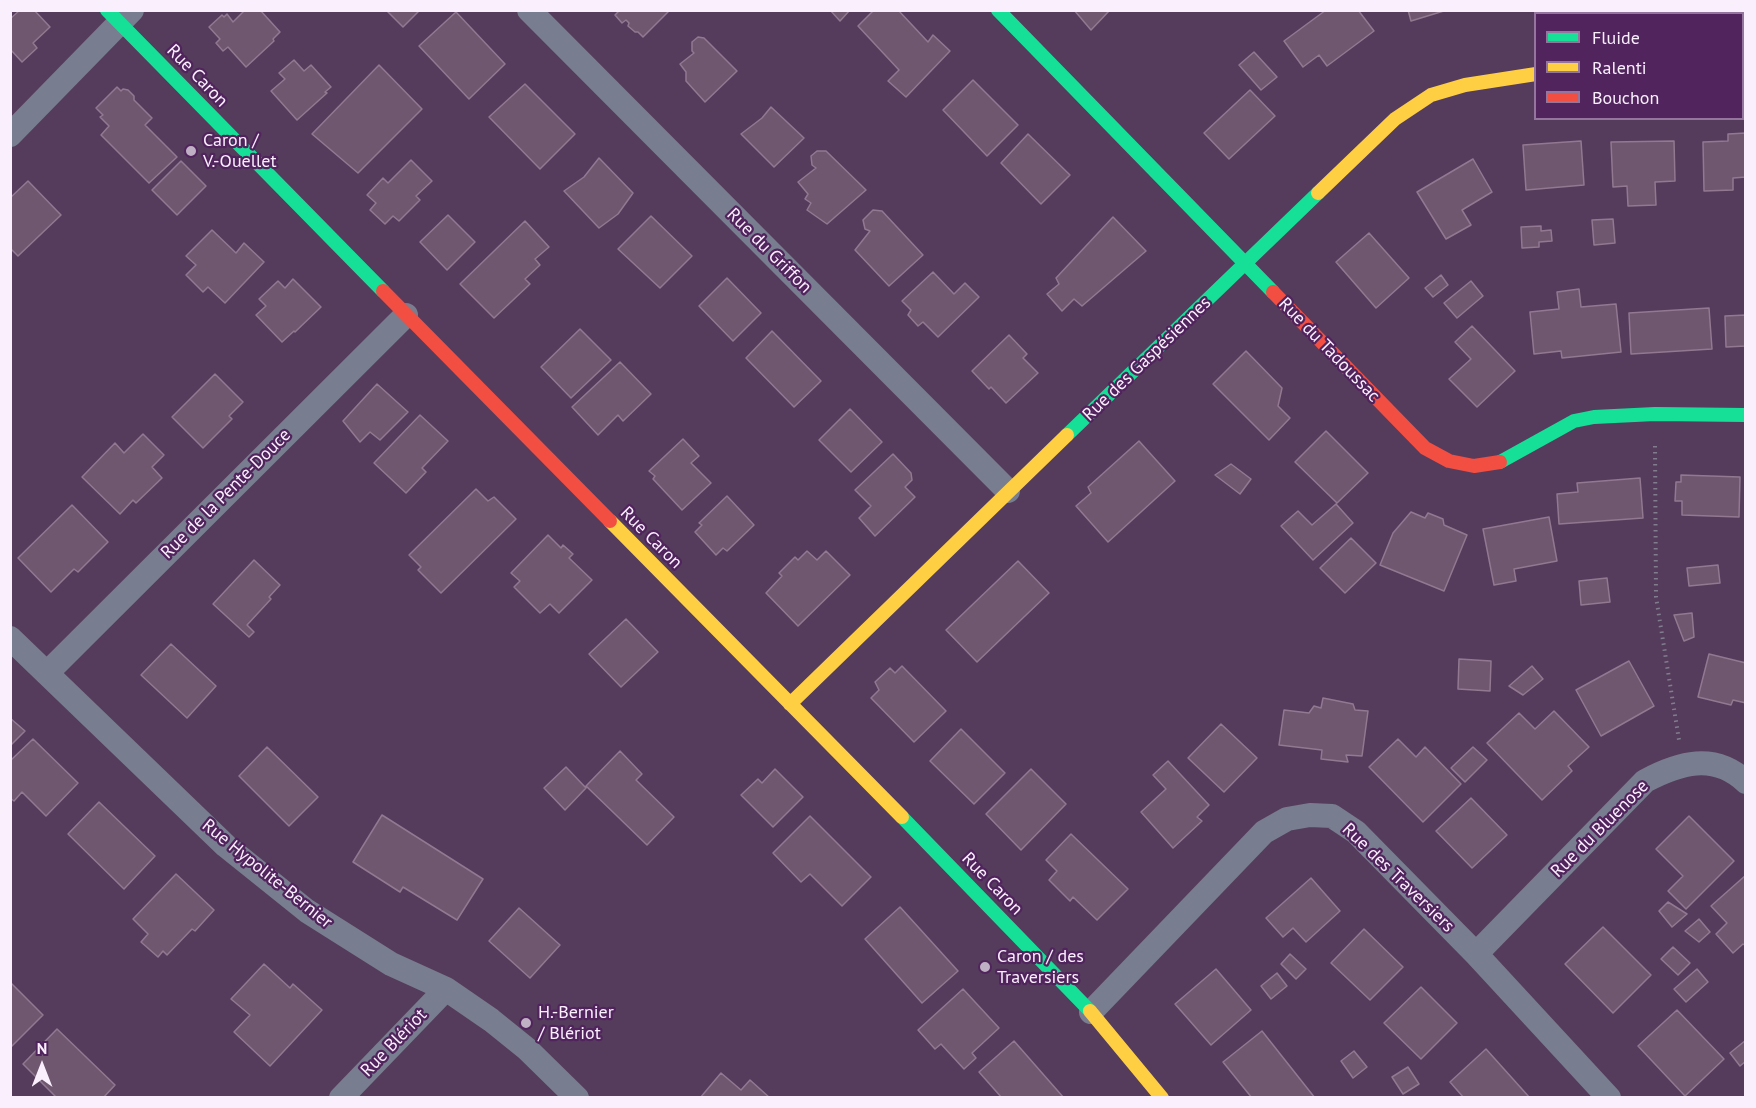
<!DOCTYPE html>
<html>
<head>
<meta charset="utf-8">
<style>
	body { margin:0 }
	#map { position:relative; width:1756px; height:1108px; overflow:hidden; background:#553c5c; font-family:"PT Sans",sans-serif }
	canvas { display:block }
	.frame { position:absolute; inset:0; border:12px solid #f9effd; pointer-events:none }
	.legend { position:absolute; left:1534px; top:12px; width:210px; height:108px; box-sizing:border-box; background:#51245d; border:2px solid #94759d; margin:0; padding:8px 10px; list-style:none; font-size:18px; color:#f9effd }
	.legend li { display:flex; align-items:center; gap:12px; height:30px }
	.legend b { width:30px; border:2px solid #94759d }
	.north { position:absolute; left:12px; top:1036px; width:60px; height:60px; -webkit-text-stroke:4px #51245d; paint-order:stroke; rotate:0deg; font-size:16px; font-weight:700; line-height:24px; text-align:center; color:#f9effd }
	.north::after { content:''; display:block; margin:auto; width:21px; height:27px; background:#f9effd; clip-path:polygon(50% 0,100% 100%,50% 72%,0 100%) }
</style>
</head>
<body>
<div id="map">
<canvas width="1756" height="1108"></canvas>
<div class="frame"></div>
<ul class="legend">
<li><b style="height:8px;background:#16e098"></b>Fluide</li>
<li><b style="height:8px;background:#ffcf43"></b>Ralenti</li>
<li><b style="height:8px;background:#f24e42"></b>Bouchon</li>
</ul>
<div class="north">N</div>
</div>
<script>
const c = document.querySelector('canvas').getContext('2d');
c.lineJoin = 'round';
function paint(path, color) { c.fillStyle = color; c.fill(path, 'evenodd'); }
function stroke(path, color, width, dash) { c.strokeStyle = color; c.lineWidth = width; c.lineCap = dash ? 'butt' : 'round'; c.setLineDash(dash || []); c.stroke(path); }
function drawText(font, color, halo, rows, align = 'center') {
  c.font = font + ' "PT Sans",sans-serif'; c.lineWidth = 4.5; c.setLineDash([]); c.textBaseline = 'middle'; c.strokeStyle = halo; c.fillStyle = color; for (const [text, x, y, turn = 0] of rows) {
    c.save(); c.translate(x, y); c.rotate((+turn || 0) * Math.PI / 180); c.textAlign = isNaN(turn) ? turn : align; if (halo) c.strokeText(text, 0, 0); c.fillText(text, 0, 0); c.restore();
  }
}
const building = new Path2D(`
	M20 10H34L50 27 33 43 37 48 22 62 10 49V19Z
	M245 10H260L280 32 273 39 274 41 246 67 228 47 223 51 216 43 220 39 209 27 222 15 224 17 227 14 233 22Z
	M386 10H420L403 27Z
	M617 10H670L643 37 638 32H635L628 26 629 23 626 20 622 23 615 15 618 12Z
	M830 10H850L840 21Z
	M874 10H898L928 42 933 35 950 51 906 97 888 81 899 70 858 26Z
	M1074 10H1110L1091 30Z
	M1326 10H1358L1374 31 1327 66 1319 55 1303 67 1284 41Z
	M1408 10H1447L1411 21Z
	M456 12 505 64 469 99 419 46Z
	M698 37 704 38 737 71 705 102 686 81V72L680 64 694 53 692 51V42Z
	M1254 52 1277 77 1261 90 1239 65Z
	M294 60 304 71 311 65 331 87 325 92 327 93 297 120 271 91 285 79 279 73Z
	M379 65 422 109 358 173 312 134Z
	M973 80 1018 125 987 156 943 110Z
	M525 84 575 134 540 169 489 117Z
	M117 87 121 91 123 89 128 90 134 96V100L152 118 145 125 177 157 149 183 101 135 109 126 100 117 103 115 96 108Z
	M1250 90 1275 116 1229 159 1204 133Z
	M771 107 804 138 774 167 741 134 762 118Z
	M1746 133V177L1733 178V190L1704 191 1703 142 1728 141V134Z
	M1028 134 1070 175 1041 204 1001 163Z
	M1581 141 1584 185 1526 190 1523 145Z
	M1674 141 1675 181 1655 182 1656 205 1628 206 1627 186 1613 187 1611 142Z
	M817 151H826L866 190 827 224 807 210 811 203 805 199 808 194 798 182 816 168 812 165 811 156Z
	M599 158 633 193 618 214 599 228 564 191 584 177Z
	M1473 159 1492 192 1462 210 1471 225 1446 239 1417 192Z
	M411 160 432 181 416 196 420 200 399 221 393 216 385 224 370 210 376 203 367 195 383 178 388 183Z
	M181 161 206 186 177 215 152 190Z
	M28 181 61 215 18 256 10 248V198Z
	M873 210 882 211 923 255 889 286 855 250 870 231 865 229 863 220Z
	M448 215 475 242 447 270 420 242Z
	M651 216 692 256 660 288 618 249Z
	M1113 217 1146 251 1082 306 1074 299 1062 311 1047 294 1059 284 1056 278Z
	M1613 219 1615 243 1594 245 1592 220Z
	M525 221 549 247 535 259 540 265 525 279 530 284 494 318 460 284Z
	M1541 226V231L1551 230 1552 241 1539 242V247L1522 248 1521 227Z
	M212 230 236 253 244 243 264 262 225 303 208 287 203 292 186 275 196 265 186 256Z
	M1369 233 1409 278 1376 308 1336 262Z
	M933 272 954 294 965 283 979 297 938 337 923 322 918 326 908 315 911 310 902 301Z
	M1441 275 1448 285 1433 297 1425 288Z
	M727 278 761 313 733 341 699 306Z
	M293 279 321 307 295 332 294 331 282 342 256 315 266 306 259 299 278 281 285 288Z
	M1471 281 1483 296 1457 318 1444 303Z
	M1579 289 1581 307 1616 304 1621 352 1562 358 1561 351 1534 354 1530 312 1559 309 1557 292Z
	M1709 308 1712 349 1631 354 1629 313Z
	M1746 315V346L1726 347 1725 316Z
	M1472 326 1515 371 1477 407 1449 379 1471 359 1455 342Z
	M580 329 611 360 571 398 541 367Z
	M772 331 821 381 794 407 746 358Z
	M1009 335 1027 354 1023 358 1038 373 1006 403 991 387 989 389 972 371Z
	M1246 351 1282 388 1278 406 1290 418 1269 440 1213 384Z
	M620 362 651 394 623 421 618 415 598 435 572 407Z
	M215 374 243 402 229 416 232 419 203 448 172 417Z
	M377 384 408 412 380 440 370 432 360 442 343 421Z
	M850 409 882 442 851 472 819 440Z
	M420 415 448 441 422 468 426 472 406 493 374 463Z
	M1326 431 1368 473 1337 503 1295 462Z
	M143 434 164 455 152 467 162 478 136 503 133 500 120 514 82 477 115 443 124 453Z
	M683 439 699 456 691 463 711 483 682 510 653 479 655 476 649 471Z
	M1139 441 1175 481 1108 542 1076 506 1091 493 1088 487Z
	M893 454 911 473 912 480 905 487 915 497 875 536 859 518 871 506 855 490Z
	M1231 464 1251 479 1240 494 1215 475Z
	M1681 475 1740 477 1739 517 1682 515V501H1675L1676 482H1681Z
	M1640 478 1643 518 1559 524 1557 494 1578 492 1577 483Z
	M476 489 488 501 494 497 516 519 441 593 418 570 421 567 409 555Z
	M727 496 754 525 727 551 723 548 716 555 695 532 702 525 699 523Z
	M1336 504 1353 523 1313 560 1281 526 1298 511 1312 525Z
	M72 505 108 542 78 572 74 569 51 592 18 558Z
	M1411 512 1425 518 1428 513 1443 519 1444 525 1467 535 1444 591 1380 565 1393 533Z
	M1549 517 1557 561 1514 569 1516 581 1494 585 1483 529Z
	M548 535 561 548 563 545 573 554 569 558 592 580 559 613 550 604 540 613 514 587 520 581 511 573Z
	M1351 538 1376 563 1345 593 1320 568Z
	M807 551 817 560 826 551 850 575 798 626 766 593 782 576 779 573 795 557 798 560Z
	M254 560 280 585 269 597 271 599 247 625 254 632 249 637 213 604Z
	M1018 561 1049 593 977 662 946 630Z
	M1718 565 1720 583 1689 586 1687 568Z
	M1607 578 1610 602 1581 605 1579 581Z
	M1692 613 1694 637 1684 641 1674 615Z
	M626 619 658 652 621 687 589 654Z
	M171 644 216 686 187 718 141 675Z
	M1709 654 1746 663V703L1733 700 1731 705 1698 697Z
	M1459 659 1491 661 1490 691 1458 689Z
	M1629 661 1654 706 1601 736 1576 690Z
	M902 666 946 711 914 742 871 698 879 690 875 682 890 668 895 673Z
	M1532 666 1543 679 1523 695 1509 686Z
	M1323 698 1353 704 1355 710 1368 711 1362 756 1346 755 1348 762 1321 759 1322 750 1279 745 1284 710 1309 713 1314 706 1321 708Z
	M1554 711 1589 747 1568 766 1572 771 1542 800 1487 743 1519 713 1535 729Z
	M10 718 25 731 10 746Z
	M1221 724 1257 758 1224 792 1188 758Z
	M961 729 1005 773 974 804 930 761Z
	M33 739 78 783 46 816 22 792 14 801 10 798V761Z
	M1398 739 1416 757 1425 747 1461 784 1423 822 1369 767Z
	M267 747 318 797 289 826 239 776Z
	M1473 747 1487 760 1465 782 1451 768Z
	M620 751 642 774 636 780 674 817 647 845 586 786Z
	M1168 761 1209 805 1197 817 1202 821 1173 848 1141 812 1166 789 1153 775Z
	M566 767 586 788 565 810 544 788Z
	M775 769 803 797 773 827 741 795 758 779 762 783Z
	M1031 769 1066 804 1021 850 986 814Z
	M1471 798 1507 835 1472 868 1436 831Z
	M99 802 155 856 124 889 68 834Z
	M382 815 483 879 457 920 403 887 400 892 353 862Z
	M810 816 871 877 842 906 810 874 801 882 773 853Z
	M1689 816 1734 861 1686 909 1668 891 1683 876 1656 849Z
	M1071 834 1128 889 1097 920 1073 897 1070 901 1049 880 1057 871 1046 860Z
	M176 874 214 910 195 931 192 929 167 955 163 951 158 957 141 942 148 934 133 919Z
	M1746 875V946L1743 944 1733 953 1716 934 1727 923 1711 906Z
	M1311 878 1340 911 1306 942 1293 928 1283 937 1266 918Z
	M1668 902 1687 914 1672 927 1659 911Z
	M900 907 958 971 922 1003 865 939Z
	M519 908 560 945 530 978 489 941Z
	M1699 919 1710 932 1699 942 1685 931Z
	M1603 927 1651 975 1613 1013 1565 964Z
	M1364 929 1403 967 1370 1000 1331 963Z
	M1673 947 1690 963 1678 975 1661 959Z
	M1290 954 1306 969 1296 979 1281 964Z
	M264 964 290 988 293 984 322 1010 270 1066 234 1032 250 1015 231 999Z
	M1216 969 1251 1010 1211 1045 1175 1004Z
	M1697 969 1708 982 1686 1002 1674 989Z
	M1277 973 1287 986 1271 999 1261 986Z
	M10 982 43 1015 10 1048Z
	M1421 987 1457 1023 1421 1059 1384 1023Z
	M963 989 999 1028 972 1053 976 1058 964 1069 941 1044 935 1049 918 1030Z
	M1677 1010 1724 1059 1685 1096 1638 1046Z
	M57 1029 115 1085 103 1098H57L23 1064Z
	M1262 1031 1315 1098H1252L1223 1062Z
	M1746 1040V1061L1740 1066 1730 1053Z
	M1014 1041 1064 1098H1002L979 1072Z
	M1486 1049 1530 1098H1464L1450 1082Z
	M1354 1051 1367 1067 1353 1078 1341 1061Z
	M1408 1067 1419 1084 1403 1094 1392 1077Z
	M721 1073 741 1090 750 1080 770 1098H700Z`);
paint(building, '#6f576f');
stroke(building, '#927991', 1.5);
stroke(new Path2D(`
	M1655 446 1656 597 1679 740`), '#807d8e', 4, [1.5, 4.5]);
stroke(new Path2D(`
	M529 10 1008 491
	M1742 67H1746
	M10 135 132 10
	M10 638 226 846 307 911 391 964 446 989 491 1020 527 1049 577 1098
	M47 673 406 315
	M1476 954 1645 781C1679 763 1714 752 1746 782
	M1091 1012 1264 832 1287 819 1310 815 1332 816 1356 832 1476 954 1609 1098
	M341 1098 446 989`), '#787d8f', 24);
stroke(new Path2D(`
	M107 10 383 291
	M998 10 1273 292
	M1067 435 1318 193
	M1500 462 1574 421 1594 417 1655 414 1746 415
	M902 817 1090 1011`), '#16e098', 14);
stroke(new Path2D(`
	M1318 193 1395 119 1431 95 1465 85 1536 74
	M610 521 902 817
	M790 704 1067 435
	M1090 1011 1162 1098`), '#ffcf43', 14);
stroke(new Path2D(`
	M383 291 610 521
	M1273 292 1425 448 1449 461 1474 466 1500 462`), '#f24e42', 14);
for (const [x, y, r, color] of [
	[191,151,6,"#c0b0c5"],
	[985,967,6,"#c0b0c5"],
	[526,1023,6,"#c0b0c5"]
]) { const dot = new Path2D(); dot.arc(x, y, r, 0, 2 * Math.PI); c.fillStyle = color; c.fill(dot); stroke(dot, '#51245d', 2); }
drawText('18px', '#f9effd', '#51245d', [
	["Rue Caron",197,76,46],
	["Rue du Griffon",769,251,45],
	["Rue du Tadoussac",1329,350,46],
	["Rue des Gaspésiennes",1147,359,-44],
	["Rue de la Pente-Douce",226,494,-45],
	["Rue Caron",651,538,45],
	["Rue du Bluenose",1600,829,-45],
	["Rue Hypolite-Bernier",267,874,39],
	["Rue des Traversiers",1398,878,44],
	["Rue Caron",992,884,46],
	["Rue Blériot",394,1043,-46]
]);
drawText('18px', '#f9effd', '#51245d', [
	["Caron /",203,141],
	["V.-Ouellet",203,162],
	["Caron / des",997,957],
	["Traversiers",997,978],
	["H.-Bernier",538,1013],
	["/ Blériot",538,1034]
], 'left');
</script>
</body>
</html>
